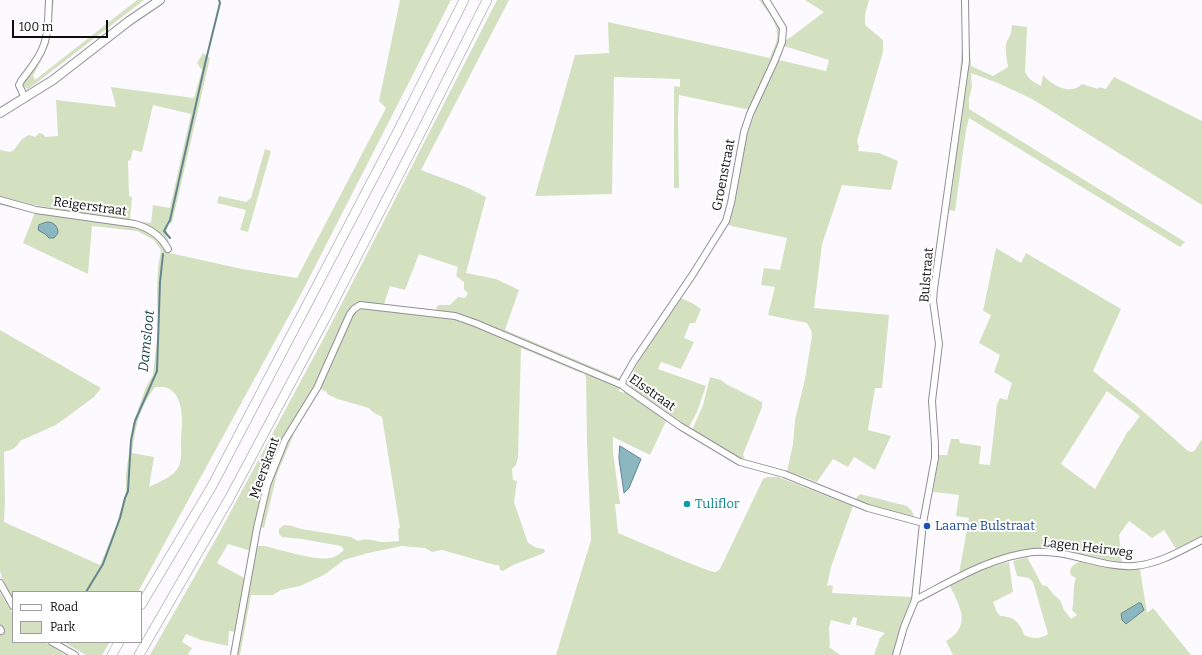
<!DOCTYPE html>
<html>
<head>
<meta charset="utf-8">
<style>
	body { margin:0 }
	#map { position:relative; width:1202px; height:655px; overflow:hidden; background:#fcfaff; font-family:Bitter,serif }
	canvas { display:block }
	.legend { position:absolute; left:12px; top:591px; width:130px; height:52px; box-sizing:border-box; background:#fff; border:1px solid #9e9e9f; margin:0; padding:5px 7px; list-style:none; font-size:12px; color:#0d0c0f }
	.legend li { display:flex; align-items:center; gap:8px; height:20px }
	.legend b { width:20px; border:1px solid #9e9e9f }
	.scale { position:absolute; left:12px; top:20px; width:96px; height:18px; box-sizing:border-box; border:2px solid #0d0c0f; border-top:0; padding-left:5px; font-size:12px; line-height:14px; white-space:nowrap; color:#0d0c0f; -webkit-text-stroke:3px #fff; paint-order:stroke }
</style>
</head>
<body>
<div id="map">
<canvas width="1202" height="655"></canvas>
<ul class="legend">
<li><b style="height:5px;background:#fff"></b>Road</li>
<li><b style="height:11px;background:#d4e1c0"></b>Park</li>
</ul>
<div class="scale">100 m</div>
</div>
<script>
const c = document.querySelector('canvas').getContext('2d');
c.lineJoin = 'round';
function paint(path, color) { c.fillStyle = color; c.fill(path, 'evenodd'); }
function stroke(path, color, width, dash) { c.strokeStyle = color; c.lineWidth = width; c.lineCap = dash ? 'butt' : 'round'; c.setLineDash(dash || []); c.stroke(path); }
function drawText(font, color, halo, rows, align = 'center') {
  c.font = font + ' Bitter,serif'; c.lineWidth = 4; c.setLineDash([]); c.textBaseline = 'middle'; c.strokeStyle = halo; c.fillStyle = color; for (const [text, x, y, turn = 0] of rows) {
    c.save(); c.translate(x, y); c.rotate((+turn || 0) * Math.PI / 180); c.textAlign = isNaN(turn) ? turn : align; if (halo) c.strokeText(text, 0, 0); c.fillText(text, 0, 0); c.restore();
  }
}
paint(new Path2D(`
	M52 0H54L49 44 33 76 35 80 137 0H144L35 84 28 89 23 86C25 72 40 63 45 49 51 34 50 16 52 0Z
	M400 0H451L302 292 138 592H13V600L7 590 0 571V330L101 388 94 397 56 425 20 441C16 448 12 450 4 452L5 500 4 522 100 565 116 526 126 492V474L133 424 146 387 153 375 158 330 157 292 158 268 161 250 154 240 137 231 92 226 88 274 23 243 35 212 93 215 34 205 31 206 0 197V150L10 152 14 150 22 139 29 135 35 137 39 133 43 134 45 137 58 136 56 100 116 107 111 87 194 98 202 70 197 63 203 53 210 58 172 223H168L166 236 168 239 170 253 242 269 297 278 386 108 379 101ZM153 105 191 114 170 208 153 205 151 223 130 220 132 197 129 196 128 160 130 161 133 150 142 152ZM155 387C157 387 161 387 164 387 186 392 182 425 181 441 181 448 182 460 179 466 174 477 159 482 149 487L154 457 132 453C136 425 138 411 155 387Z
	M497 0H509L421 170 466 187 486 197 466 273 496 279 519 290 505 330 619 378V381L466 316 437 310 436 308 438 305H450L458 297 465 298 468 293 464 290V282L456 276 458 267 419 254 405 290 390 286 384 304C372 303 361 302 350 309L315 387 283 440 251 551 228 544 217 563 246 579 236 632 229 631 228 646 201 640 186 634 182 642 192 648 188 654 190 655H150L217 537 326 334Z
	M759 0H763C769 9 779 19 780 29 782 46 758 93 750 110L679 95 678 118 679 188H674V86L680 87V79L614 77 612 194 535 196 575 55 609 53 608 22 770 58C772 51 777 43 777 37 778 22 767 11 759 0Z
	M805 0H869L865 15V25L883 40V52L857 141 859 147 858 151 879 153 898 161 891 190 842 185 822 244 814 308 889 315 882 388H875L868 430 891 436 875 470 854 457 848 467 833 459 817 482 787 471 793 444 795 420 805 379 812 336 811 330 807 323 768 315 775 287 761 285 764 268 780 270 787 238 727 225C738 203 738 178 742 155 749 122 764 90 779 60L826 71 829 60 784 46 786 40 791 37 824 12Z
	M1012 25 1027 27 1025 72C1029 80 1034 82 1041 86L1043 75C1052 85 1070 96 1082 84L1098 89 1099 87 1106 89 1114 77 1202 121V205L1032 99 998 83 971 73 972 87 969 99V109L1185 242 1180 247 969 118 966 130 955 211 949 210 964 99 965 84H959L962 48H968L967 34H969L971 66 993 76 1008 67C1007 60 1004 48 1007 41 1011 34 1011 34 1012 25Z
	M265 149 271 151 248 232 240 230 246 210 217 203 219 196 246 202 251 198Z
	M996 248 1021 263 1026 253 1121 309 1093 371 1137 406 1188 451 1192 452 1195 450 1202 439V536L1176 549 1164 530 1152 538 1129 521 1119 535 1122 562C1093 558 1065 547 1035 549L959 574 969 518 956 516 959 495 933 492 939 455H947L951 439H959L960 443 981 446 979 464 990 465 997 404 1000 398 1007 400 1012 383 994 372 1000 355 979 343 991 315 983 311ZM1107 391 1140 416 1129 431H1128L1095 489 1061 464Z
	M681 298 692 303 701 309 695 323H690L684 338 694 342 681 369 661 362 658 369 706 386 697 412 689 427 631 387 629 382C640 352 663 325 681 298Z
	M362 309 444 318 464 322 621 386 619 391 624 393 625 391 666 421 650 455 613 437V452L620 504H615L618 533 689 563 710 571 716 572 720 569 763 479 767 477H778L853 506 831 567 827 586 829 585 833 586 832 593 912 597 903 620 894 655H874L880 638 885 633 856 625 857 618 853 617 850 625 831 620 829 628 830 645 829 647 840 655H556L591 540 587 442 586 379 585 374 583 371 581 373 521 348 518 457 516 465 512 469 513 480 517 481 514 502 528 543 537 548 544 549 545 551 544 553 513 565 503 571 500 570 499 565H495L442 550 432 552 425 548 402 546 368 553 344 560 324 575 300 586 281 590 273 595H251L240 655H237L257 546H265C281 550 316 561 330 558 335 557 340 554 344 550L341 546 302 539 282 537 279 534V529L284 525 292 526 301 529 351 537 358 541C370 537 375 542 385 542 389 542 394 541 399 541L398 529 400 528 382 417 374 413 369 408 338 399 327 394V392L319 388 332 363 353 314Z
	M710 377 721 380 726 384 762 402V407L744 452 743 456 745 458 742 459 735 456 692 430 703 405Z
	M291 433 294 434 277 474 264 528 260 527 270 486Z
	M860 494 907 506 912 511 914 517H911L855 501 857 497Z
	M1027 557 1042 585 1047 586 1053 594 1060 600 1064 610 1071 619 1077 615 1072 610C1075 600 1072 586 1076 578L1072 576 1070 573C1070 566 1076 562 1083 561L1123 569H1140L1147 613 1153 608 1191 655H953L946 641C972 626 960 607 950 586 969 575 988 566 1009 562L1013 592 993 602 997 612 1000 616C1013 616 1021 623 1024 635 1033 639 1040 639 1048 634L1033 582 1029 578 1017 576 1013 561Z
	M0 593 13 614V642H45L65 655H0Z
	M63 642H110L102 655H86Z`), '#d4e1c0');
const water = new Path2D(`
	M47 222C54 222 58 226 58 233L54 238H49L45 234 38 230 39 225Z
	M620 446 641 459 629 488 624 493 619 459Z
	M1139 603H1141L1144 610 1126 624 1122 620 1121 614Z`);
paint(water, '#8bb7c1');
stroke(water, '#65848c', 1);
stroke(new Path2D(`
	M170 238 164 231 170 220 205 64 220 3 219 0
	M125 498 128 491 131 440 135 421 157 371 160 282 163 254
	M86 592 103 564 106 556 120 518 125 498`), '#65848c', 2);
const minor = new Path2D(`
	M25 98 19 85 21 81C29 70 39 59 43 47 49 33 48 15 49 0
	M0 200 36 210 135 224C149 228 161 236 168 249
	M622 385 623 380 634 361 693 274 726 221 731 203 744 132 750 114 775 60 782 42 783 28 766 0
	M0 583 13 606
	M915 600 923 523 935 458V444L932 401 939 344 933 301 934 289 966 61 965 0
	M0 629 1 631
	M52 642 75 655
	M234 655 257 528 267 485 285 440 317 388 350 314 354 309 360 305 455 316 475 323 622 385 627 389 680 426 740 462 784 474 868 508 923 523
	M896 655 904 627 915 600C952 581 990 557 1033 552 1068 549 1100 568 1134 566 1159 564 1180 551 1202 540`);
const major = new Path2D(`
	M0 113 53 80 129 21 160 0`);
const highway = new Path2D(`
	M141 605 212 486 398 131 464 0
	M112 655 119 642
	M139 655 229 499 326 317 419 136 487 0`);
stroke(minor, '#928e98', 8);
stroke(major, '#928e98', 10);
stroke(highway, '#928e98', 10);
stroke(minor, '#fff', 6);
stroke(major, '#fff', 8);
stroke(highway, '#fff', 9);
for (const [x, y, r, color] of [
	[687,504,4,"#0f9aa8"],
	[927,526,4,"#1a4fb4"]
]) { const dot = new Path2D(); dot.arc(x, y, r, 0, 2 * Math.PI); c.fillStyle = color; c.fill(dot); stroke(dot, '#fff', 1.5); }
drawText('13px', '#0d0c0f', '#fff', [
	["Groenstraat",724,175,-79],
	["Reigerstraat",90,207,8],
	["Bulstraat",927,275,-85],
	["Elsstraat",652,393,35],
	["Meerskant",265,468,-70],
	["Lagen Heirweg",1088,548,7]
]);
drawText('13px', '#0d838f', '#fff', [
	["Tuliflor",695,504]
], 'left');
drawText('13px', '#164399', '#fff', [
	["Laarne Bulstraat",935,526]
], 'left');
drawText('italic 14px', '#143d45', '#fff', [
	["Damsloot",147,341,-84]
]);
</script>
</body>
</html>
